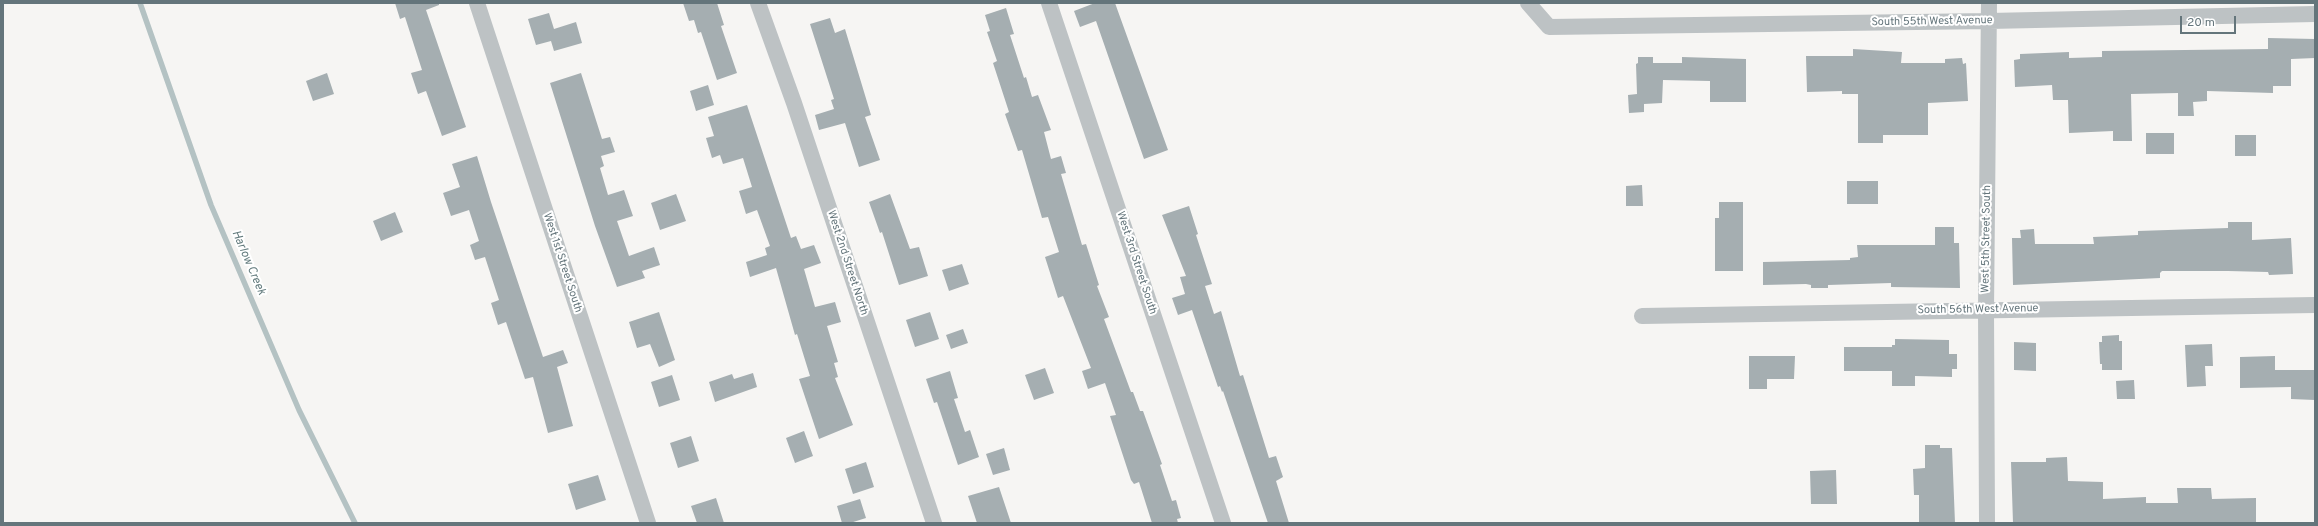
<!DOCTYPE html>
<html>
<head>
<meta charset="utf-8">
<style>
	body { margin:0 }
	#map { position:relative; width:2318px; height:526px; overflow:hidden; background:#f6f5f3; font-family:Overpass,sans-serif }
	canvas { display:block }
	.frame { position:absolute; inset:0; border:4px solid #64757b; pointer-events:none }
	.scale { position:absolute; left:2180px; top:16px; width:56px; height:18px; box-sizing:border-box; border:2px solid #64757b; border-top:0; padding-left:5px; font-size:12px; line-height:14px; white-space:nowrap; color:#64757b; -webkit-text-stroke:3px #fff; paint-order:stroke }
</style>
</head>
<body>
<div id="map">
<canvas width="2318" height="526"></canvas>
<div class="frame"></div>
<div class="scale">20 m</div>
</div>
<script>
const c = document.querySelector('canvas').getContext('2d');
c.lineJoin = 'round';
function stroke(path, color, width, dash) { c.strokeStyle = color; c.lineWidth = width; c.lineCap = dash ? 'butt' : 'round'; c.setLineDash(dash || []); c.stroke(path); }
function paint(path, color) { c.fillStyle = color; c.fill(path, 'evenodd'); }
function drawText(font, color, halo, rows, align = 'center') {
  c.font = font + ' Overpass,sans-serif'; c.lineWidth = 4; c.setLineDash([]); c.textBaseline = 'middle'; c.strokeStyle = halo; c.fillStyle = color; for (const [text, x, y, turn = 0] of rows) {
    c.save(); c.translate(x, y); c.rotate((+turn || 0) * Math.PI / 180); c.textAlign = isNaN(turn) ? turn : align; if (halo) c.strokeText(text, 0, 0); c.fillText(text, 0, 0); c.restore();
  }
}
stroke(new Path2D(`
	M140 3 211 205 299 410 355 523`), '#b4c2c3', 5.5);
paint(new Path2D(`
	M395 3H439V5L426 10 466 127 442 136 426 91 418 94 411 73 422 70 405 17 400 19Z
	M683 3H717L724 25 721 26 737 73 717 80 701 32 698 33 694 20 689 21Z
	M1095 3H1115L1168 150 1144 159 1096 21 1080 27 1074 11Z
	M1006 8 1014 34 1010 35 1024 78 1026 77 1032 97 1038 95 1051 130 1044 132 1051 159 1061 156 1066 173 1061 174 1082 245 1086 244 1099 285 1097 286 1109 317 1104 319 1131 392H1133L1140 411H1143L1162 464 1160 465 1172 501 1176 500 1181 518 1177 519 1178 523H1152L1139 482 1134 484 1131 480 1110 416 1116 415 1105 383 1088 389 1082 371 1091 368 1063 296 1058 298 1045 257 1059 252 1048 217 1042 218 1022 150 1018 151 1005 114 1009 112 993 63 997 61 987 32 990 31 985 15Z
	M549 13 554 29 576 22 582 43 554 51 551 41 536 45 528 19Z
	M830 18 835 33 845 29 871 115 865 117 880 160 859 167 845 123 819 130 815 115 834 109 831 100 834 99 810 24Z
	M2268 38 2315 39V58L2291 59V86H2273V93L2207 91V101L2193 102 2194 116H2178V93L2131 94 2132 141H2113V131L2069 133 2068 100H2053L2052 85 2015 87 2014 60 2020 59V54L2069 52V58L2102 57V51L2268 49Z
	M1853 49 1902 52 1901 63H1945V59L1962 58 1963 64 1966 63 1968 101 1928 103V135H1883V143H1858V94H1842V91L1807 92 1806 56H1853Z
	M1638 57H1653V63H1682V57L1746 59V102H1710V81L1663 80 1662 103 1644 104V112L1629 113 1628 95 1637 94 1636 64 1638 63Z
	M327 73 334 94 313 101 306 81Z
	M581 73 602 139 610 137 615 152 601 156 604 166 600 168 608 195 624 190 633 216 617 221 629 256 654 247 660 265 642 271 645 278 617 287 595 226 550 83Z
	M708 85 714 105 696 111 690 91Z
	M747 105 791 238 796 236 801 249 814 245 821 263 804 269 815 307 835 302 841 322 827 326 838 362 834 363 838 377 835 378 853 425 819 439 799 379 810 376 797 334 795 335 776 268 750 277 746 262 767 255 765 248 770 246 757 210 746 214 739 191 752 187 743 158 723 164 720 155 712 158 706 138 714 136 708 117Z
	M2146 133H2174V154H2146Z
	M2235 135H2256V156H2235Z
	M477 156 491 202 543 357 563 350 568 363 557 367 573 426 548 433 533 377 525 379 506 322 498 325 491 303 499 300 485 257 475 260 470 245 479 241 469 210 451 216 443 193 460 187 452 164Z
	M1847 181H1878V204H1847Z
	M1642 185 1643 206H1626V186Z
	M676 194 686 221 660 230 651 203Z
	M890 194 910 249 919 247 928 276 899 285 882 232 880 233 869 202Z
	M1719 202H1743V271H1715V218H1719Z
	M1189 206 1198 234 1196 235 1212 284 1205 286 1214 314 1221 311 1240 376 1243 375 1269 458 1276 456 1283 477 1276 481 1289 523H1268L1223 391 1222 392 1220 386 1218 387 1192 310 1178 315 1172 298 1185 294 1180 277 1186 276 1162 215Z
	M395 212 403 232 381 241 373 221Z
	M2228 222H2252V240L2291 238 2293 274 2269 275 2268 272 2228 271H2162L2160 273V278L2013 285 2012 238H2021L2020 230 2034 229 2035 244H2094L2093 237 2138 235V231L2228 228Z
	M1935 227H1954V243H1959L1960 288 1891 287V283L1828 285V288H1811V285L1806 284 1763 285V262L1850 260V258L1858 257 1857 245H1935Z
	M962 264 969 284 949 291 942 270Z
	M659 312 675 360 659 367 650 344 637 348 629 322Z
	M930 312 939 339 915 347 906 320Z
	M963 329 968 343 951 349 946 335Z
	M2119 335V341H2122V370H2102V364H2100L2099 342H2102V336Z
	M1895 339 1949 340V354H1957V369H1952V377L1915 376V386H1892V371H1844V347H1892V345H1895Z
	M2014 342 2036 343V371L2014 370Z
	M2212 344 2213 366H2205L2206 386 2187 387 2185 345Z
	M1749 356H1795L1794 379H1767V389H1749Z
	M2275 356V370H2315V400L2291 399V387L2240 388V357Z
	M1045 368 1054 393 1034 400 1025 375Z
	M950 371 958 398 954 399 965 432 970 430 979 457 958 465 937 402 934 403 926 379Z
	M753 373 757 387 715 402 709 382 732 374 734 379Z
	M672 375 680 400 659 407 651 382Z
	M2134 380 2135 399H2117L2116 381Z
	M804 431 813 456 795 463 786 438Z
	M691 436 699 461 678 468 670 443Z
	M1925 445H1940V448H1952L1955 523H1919V495H1914L1913 469 1925 468Z
	M1004 448 1010 470 993 475 986 454Z
	M2067 457 2068 481 2103 482V499L2146 497V503H2178L2177 488H2211L2212 499 2256 498V522L2013 523 2011 462H2046V458Z
	M866 462 874 487 853 494 845 469Z
	M1836 470 1837 504H1811L1810 471Z
	M598 475 606 500 576 510 568 484Z
	M999 487 1011 523H977L968 496Z
	M716 498 724 523H697L691 506Z
	M860 499 866 518 850 523H842L837 506Z`), '#a5aeb1');
stroke(new Path2D(`
	M477 3 648 523
	M758 3 794 103 934 523
	M1049 3 1223 523
	M1528 3 1549 27 1989 21 2315 14
	M1642 316 2315 305
	M1987 523 1986 310 1989 3`), '#bdc2c4', 16);
drawText('11px', '#64757b', '#fff', [
	["South 55th West Avenue",1932,22,-1],
	["West 5th Street South",1987,239,-89],
	["West 1st Street South",562,263,72],
	["West 2nd Street North",847,263,72],
	["West 3rd Street South",1136,263,72],
	["South 56th West Avenue",1978,310,-1]
]);
drawText('italic 12px', '#637b7d', '#fff', [
	["Harlow Creek",248,263,67]
]);
</script>
</body>
</html>
